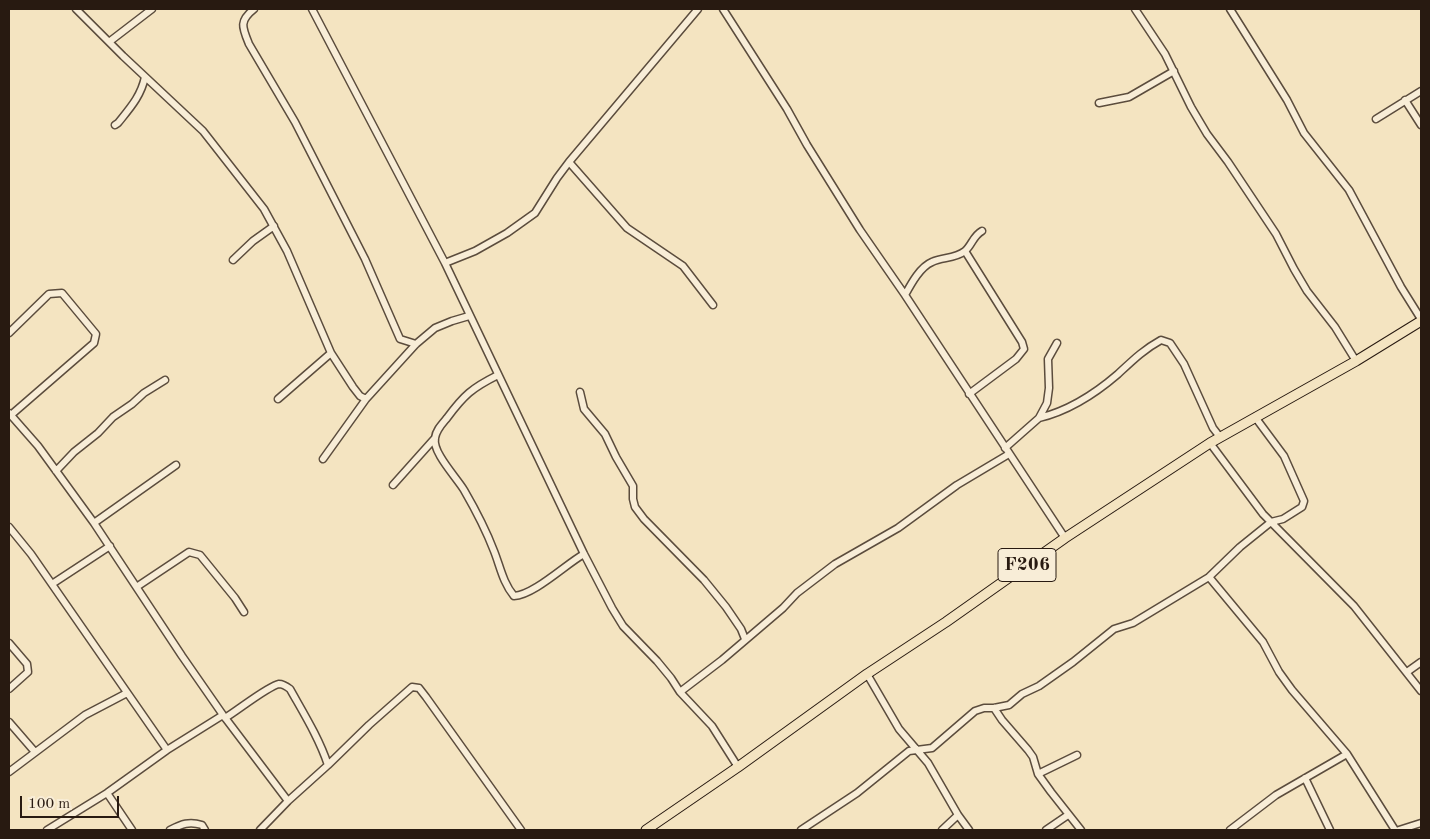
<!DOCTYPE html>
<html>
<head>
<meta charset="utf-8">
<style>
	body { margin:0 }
	#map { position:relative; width:1430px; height:839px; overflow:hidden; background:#f4e4c1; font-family:"Old Standard TT",serif }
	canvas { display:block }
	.frame { position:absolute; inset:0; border:10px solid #281a11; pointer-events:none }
	.scale { position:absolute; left:20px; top:796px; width:99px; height:22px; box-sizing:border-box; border:2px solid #281a11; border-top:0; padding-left:6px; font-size:15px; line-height:18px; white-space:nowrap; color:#281a11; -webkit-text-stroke:4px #f8edd7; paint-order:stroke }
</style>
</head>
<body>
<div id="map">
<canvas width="1430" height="839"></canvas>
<div class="frame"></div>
<div class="scale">100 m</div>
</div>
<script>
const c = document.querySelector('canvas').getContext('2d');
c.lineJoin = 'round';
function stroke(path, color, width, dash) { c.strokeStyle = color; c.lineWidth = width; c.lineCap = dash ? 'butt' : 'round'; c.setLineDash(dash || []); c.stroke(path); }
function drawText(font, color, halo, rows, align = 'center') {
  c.font = font + ' "Old Standard TT",serif'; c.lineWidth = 4; c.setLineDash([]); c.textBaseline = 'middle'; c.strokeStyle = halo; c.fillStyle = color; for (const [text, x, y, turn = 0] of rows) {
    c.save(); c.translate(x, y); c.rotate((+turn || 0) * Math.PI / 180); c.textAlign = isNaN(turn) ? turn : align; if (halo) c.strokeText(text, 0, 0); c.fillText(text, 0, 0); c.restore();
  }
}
const minor = new Path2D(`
	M76 9 123 56 203 131 264 209 287 251 331 353 353 387 360 396 366 399
	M254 9C239 21 242 27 249 44L295 122 365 259 400 339 416 344
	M312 9 445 263 584 554 612 608 623 626 657 661 671 678 680 692 712 726 738 767
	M723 9 787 109 807 145 860 230 905 295 1065 538
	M1135 9 1165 54 1191 107 1207 134 1228 162 1276 234 1294 269 1307 291 1335 327 1356 361
	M1230 9 1287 100 1304 133 1349 190 1401 287 1421 319
	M109 42 152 9
	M1405 100 1421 125
	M1099 103 1129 97 1174 71
	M1376 119 1421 91
	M115 125 118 123C130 108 141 96 145 77
	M569 162 698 9
	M965 251 1022 342 1024 349 1016 359 969 394
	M233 260 253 241 274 226
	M445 263 475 251 507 233 535 213 557 178 569 162 627 228 683 266 713 305
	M905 295C911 284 920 267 932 262 942 257 955 259 965 251 972 245 973 236 982 231
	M9 333 49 294 62 293 96 334 94 343 11 415
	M498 375C472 388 464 395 447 418 442 424 436 430 435 438 432 452 456 477 464 490 475 509 486 530 494 551 500 566 503 583 514 596 534 595 566 564 584 554
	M580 392 584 409 605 434 616 457 633 486V499L635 507 644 519 704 580 726 607 741 629 745 639
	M278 399 331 353
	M9 413 38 446 94 523 182 656 223 715 288 801
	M1039 418C1068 411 1096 393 1118 374 1133 360 1143 350 1161 340L1170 343 1184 364 1213 428 1220 437
	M1210 443 1263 514 1354 606 1421 691
	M1005 448 1039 418 1047 403 1049 388 1048 359 1057 343
	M323 459 366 399 416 344 435 328 452 321 469 316
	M56 471 74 452 98 433 113 417 132 404 144 393 165 380
	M393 485 435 438
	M94 523 176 465
	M9 527 31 554 167 750
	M1209 577 1263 642 1279 672 1292 690 1347 754 1395 830
	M52 584 110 546
	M138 586 189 552 200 555 235 598 244 612
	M9 643 27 664 28 672 9 689
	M1407 672 1421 662
	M867 674 899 729 928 763 958 815 969 830
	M680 692 722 660 783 608 797 593 835 564 898 528 957 485 1009 454
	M994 708 1002 720 1028 750 1033 757 1038 774 1051 792 1081 830
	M225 718C237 711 268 686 279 684 283 684 286 686 290 689 304 714 319 738 328 765
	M9 722 35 752
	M9 772 85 715 127 693
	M1038 774 1077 755
	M1305 778 1330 830
	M107 793 132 830
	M47 830 107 793 167 750 223 715
	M170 830C182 824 189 821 202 825L205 830
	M260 830 288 801 328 765 369 725 412 687 419 688 426 697 521 830
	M801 830 857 793 909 751 932 748 975 711 984 708H994L1009 705 1022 694 1039 686 1073 662 1114 629 1133 623 1209 577 1240 547 1271 522 1283 519 1302 507 1304 501 1284 456 1255 417
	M942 830 958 815
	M1046 830 1068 815
	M1230 830 1276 795 1347 754
	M1399 830 1421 823`);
const major = new Path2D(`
	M646 830 738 767 867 674 946 622 1065 538 1210 443 1356 361 1421 321`);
stroke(minor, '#5b4c3d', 9);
stroke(major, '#281a11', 11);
stroke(minor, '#f8edd7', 6);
stroke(major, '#f4e4c1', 9);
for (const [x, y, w] of [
	[1027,565,58]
]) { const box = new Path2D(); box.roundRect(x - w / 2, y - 16.5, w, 33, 4); c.fillStyle = '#f8edd7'; c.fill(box); stroke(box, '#281a11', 1); }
drawText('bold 19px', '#281a11', null, [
	["F206",1027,565]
]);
</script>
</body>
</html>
